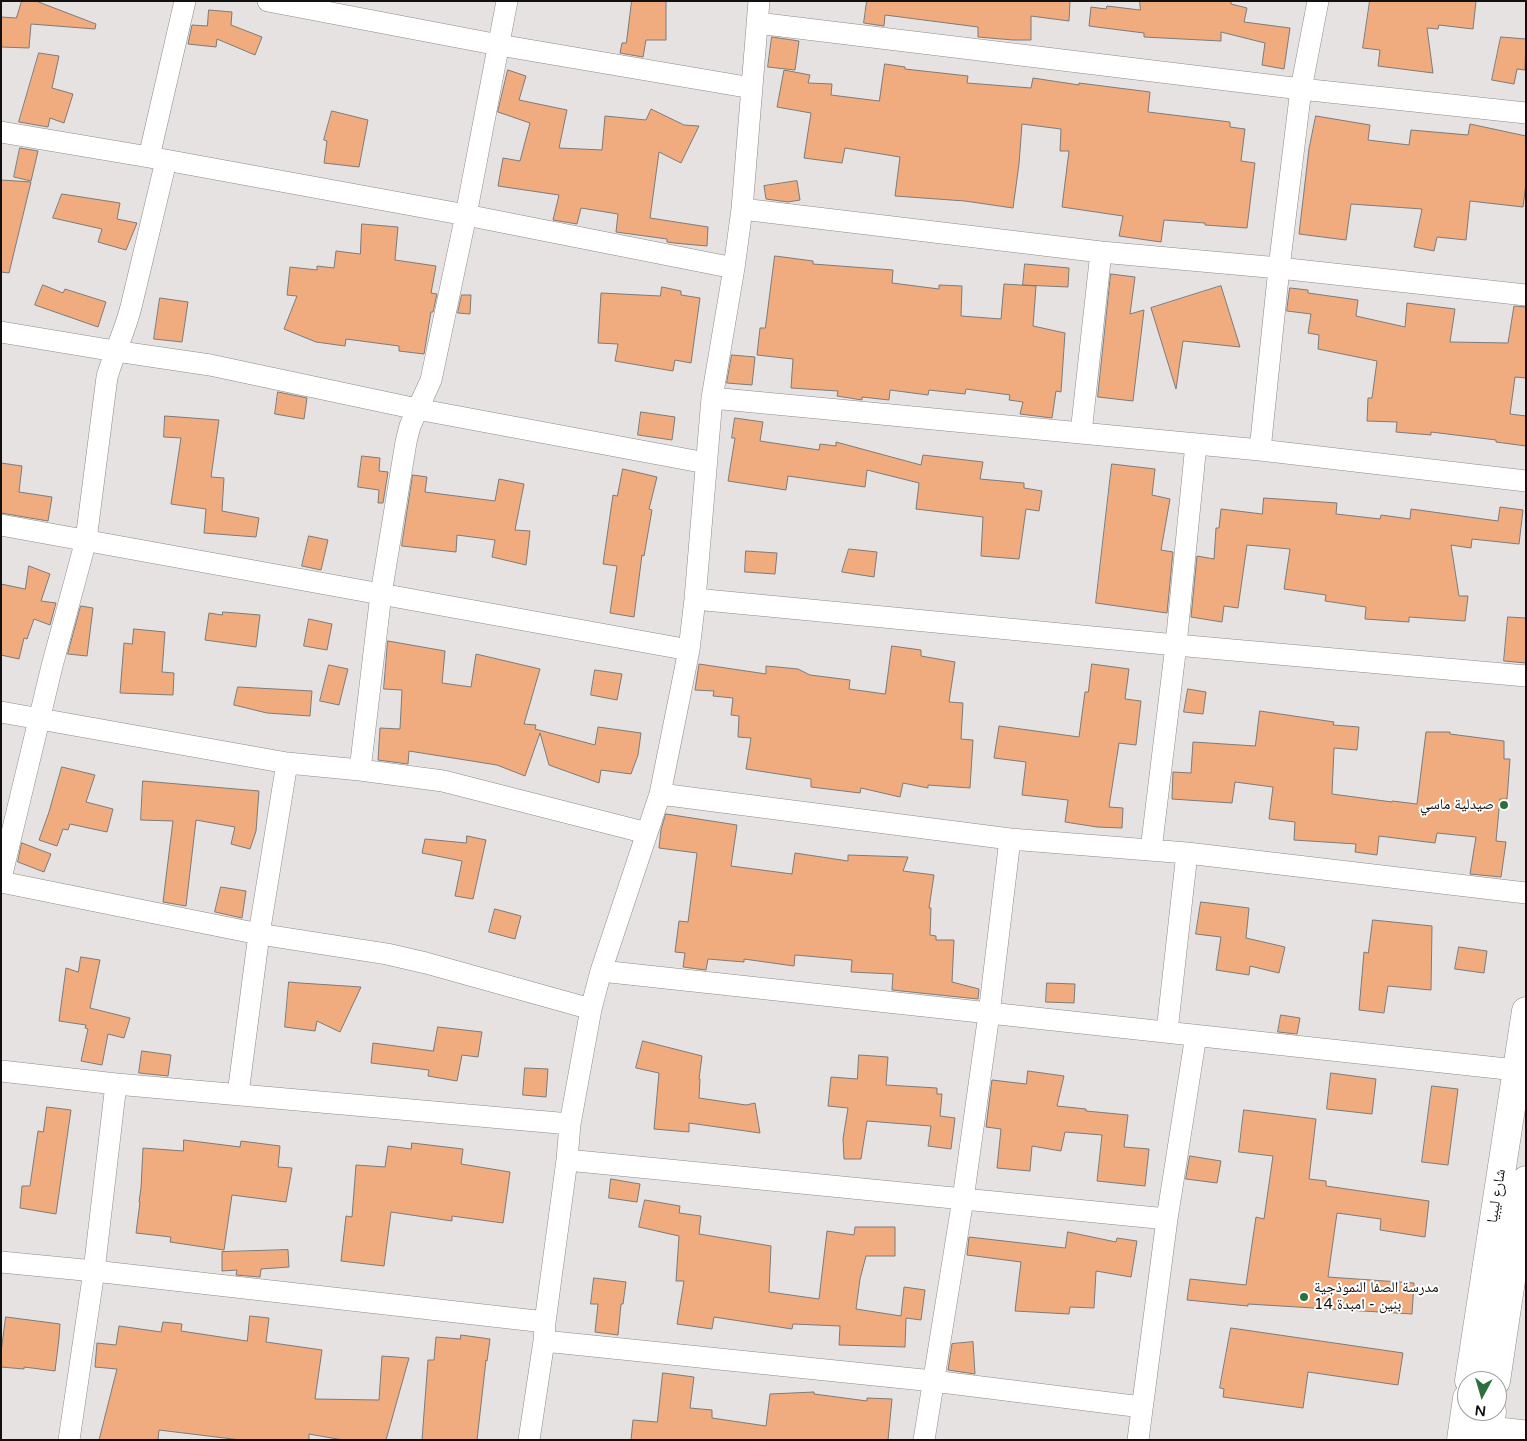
<!DOCTYPE html>
<html>
<head>
<meta charset="utf-8">
<style>
	body { margin:0 }
	#map { position:relative; width:1527px; height:1441px; overflow:hidden; background:#e6e2e1; font-family:"Varela Round",sans-serif }
	canvas { display:block }
	.frame { position:absolute; inset:0; border:2px solid #121110; pointer-events:none }
	.north { position:absolute; left:1457px; top:1371px; width:50px; height:50px; box-sizing:border-box; background:#fff; border:1px solid #a0a09f; border-radius:50%; rotate:186deg; font-size:14px; font-weight:700; line-height:20px; text-align:center; color:#121110 }
	.north::after { content:''; display:block; margin:auto; width:18px; height:22px; background:#2c713d; clip-path:polygon(50% 0,100% 100%,50% 72%,0 100%) }
</style>
</head>
<body>
<div id="map">
<canvas width="1527" height="1441"></canvas>
<div class="frame"></div>
<div class="north">N</div>
</div>
<script>
const c = document.querySelector('canvas').getContext('2d');
c.lineJoin = 'round';
function paint(path, color) { c.fillStyle = color; c.fill(path, 'evenodd'); }
function stroke(path, color, width, dash) { c.strokeStyle = color; c.lineWidth = width; c.lineCap = dash ? 'butt' : 'round'; c.setLineDash(dash || []); c.stroke(path); }
function drawText(font, color, halo, rows, align = 'center') {
  c.font = font + ' "Varela Round","Noto Naskh Arabic",sans-serif'; c.lineWidth = 4; c.setLineDash([]); c.textBaseline = 'middle'; c.strokeStyle = halo; c.fillStyle = color; for (const [text, x, y, turn = 0] of rows) {
    c.save(); c.translate(x, y); c.rotate((+turn || 0) * Math.PI / 180); c.textAlign = isNaN(turn) ? turn : align; if (halo) c.strokeText(text, 0, 0); c.fillText(text, 0, 0); c.restore();
  }
}
const building = new Path2D(`
	M22 1H36L96 24 95 29 31 24 29 48 1 47V17L16 18Z
	M632 1H666V40H646L643 57 620 53 622 43H626Z
	M867 1H1070L1069 21 1031 16V40H1013L978 37V27L885 15 884 26 864 23Z
	M1140 1H1231V4L1247 8 1244 22 1290 28 1284 69 1262 65 1265 43 1221 32V41L1144 37V33L1089 26 1091 7 1106 9 1107 6 1140 10Z
	M1370 1H1476L1473 29 1439 25 1438 29 1427 28 1433 73 1378 66 1380 50 1363 48Z
	M209 10 232 12 231 25 262 37 255 55 217 39 216 47 188 44 192 25 207 26Z
	M772 37 799 41 795 70 768 67Z
	M1501 37 1526 39 1525 70 1517 69 1514 84 1492 80Z
	M39 53 59 56 52 88 73 94 64 123 50 118 48 127 19 122Z
	M885 64 905 67V69L968 76 967 83 1031 88 1033 78 1079 85V83L1150 92 1148 112 1230 122V127L1245 129 1241 161 1255 163 1247 228 1205 225V223L1164 220 1161 242 1119 236 1123 216 1062 207 1069 151H1060L1061 129 1022 124 1019 164 1013 208 965 201 895 196 900 157 845 148 842 163 804 158 811 113 777 107 784 70 810 75 808 83 832 84 831 95 879 101Z
	M508 70 526 76 519 100 567 110 559 148 602 150 605 116 646 120 651 109 684 125 699 126 681 163 659 152 650 218 708 227 707 246 674 243 667 242V239L616 232 618 214 581 208 577 224 553 220 559 195 498 186 503 158 520 161 530 123 498 112Z
	M332 111 368 120 359 167 324 163 327 141 324 140Z
	M1316 116 1370 125 1368 140 1409 145 1411 130 1468 135 1470 124 1526 136V183L1523 207 1470 201 1466 240 1437 237 1434 251 1414 247 1422 209 1351 204 1346 240 1299 234 1309 149Z
	M20 148 38 151 31 181 14 177Z
	M1 180 31 182 9 273 1 272Z
	M797 181 800 200 788 202 766 199 764 186Z
	M62 194 120 203 117 219 137 223 126 250 98 242 102 229 53 218Z
	M362 224 398 227 395 260 436 266 431 293 437 294 433 312H431L424 354 399 351V346L346 339 345 346 316 342 284 329 297 296 287 295 290 267 317 270V266L334 268 336 251 360 254Z
	M775 256 813 261V264L893 270 892 283 939 289V285L962 286 961 316 1001 319 1004 284 1036 286 1033 326 1065 333 1061 392 1056 391 1052 418 1020 414 1023 402 1009 400 1010 395 966 389 965 394 929 390 928 395 890 390 889 400 862 397V400L837 396 838 391 791 388 793 359 757 355 760 328H765Z
	M1025 264 1069 268 1068 287 1023 285Z
	M1111 274 1135 277 1130 314 1144 310 1133 401 1098 397Z
	M43 285 63 293 65 289 106 302 98 327 35 305Z
	M1221 286 1240 347 1183 341 1176 389 1151 308Z
	M662 287 681 291V295L700 298 691 363 675 360 673 371 615 361 618 344 598 343 601 293 660 296Z
	M1290 288 1308 290V293L1358 300 1356 316 1405 327 1407 303 1455 309 1450 342 1508 343 1514 306 1526 307V378L1515 377 1510 414 1526 416V446L1496 442V440L1431 432V435L1396 432 1397 422 1367 421 1368 398H1372L1377 361 1318 349 1319 335 1308 333 1311 314 1287 311Z
	M462 295H471L470 314 458 313Z
	M160 298 188 302 182 342 154 339Z
	M732 355 755 357 752 385 727 383Z
	M278 392 307 398 304 419 275 414Z
	M641 412 675 417 672 440 638 435Z
	M165 416 219 420 211 477 224 478 222 511 259 518 256 537 204 533 206 509 171 504 181 438 164 437Z
	M735 418 763 422 760 441 819 450 820 444 836 446V442L921 465 923 455 983 462 980 479 1024 483V488L1042 491 1039 511 1026 509 1019 559 981 556 983 517 916 509 919 483 867 470 865 487 788 476 786 490 728 481 735 438H732Z
	M362 456 380 458 379 471 388 472 383 503H378L379 490 358 487Z
	M1 463 22 466 19 492 52 497 48 521 1 513Z
	M1112 464 1155 469 1152 495 1170 499 1161 550 1173 552 1167 613 1096 603Z
	M623 469 657 477 649 509 652 510 644 556 642 555 634 617 610 613 617 566 603 564 613 495 617 496Z
	M413 475 427 477 425 492 495 501 499 479 524 484 515 530 530 531 526 565 492 557 495 540 457 535 456 552 402 546Z
	M1264 498 1337 503 1336 514 1380 519 1381 515 1410 519 1411 509 1498 521 1500 507 1523 510 1519 544 1472 539 1471 548 1451 545 1459 596H1468L1465 621 1409 617V622L1365 619 1366 607 1325 601 1326 595 1284 589 1290 549 1247 545 1238 608 1224 606 1222 622 1191 617 1197 556 1214 559 1216 528H1219L1221 509 1262 514Z
	M309 536 328 540 321 570 302 566Z
	M849 549 877 552 874 577 842 572Z
	M746 551 777 553 775 574 745 572Z
	M29 566 50 574 41 601 56 603 50 625 34 619 27 639 24 638 19 659 1 655V584L25 589Z
	M81 606 93 608 87 656 68 654Z
	M223 612 260 615 256 647 205 640 209 613 222 615Z
	M1508 617 1526 618V663L1504 661Z
	M309 619 332 624 327 650 304 646Z
	M134 629 165 632 162 672 174 673 173 695 120 693 124 643 132 644Z
	M388 641 445 651 442 683 471 687 476 654 540 669 524 724 536 725 535 729 595 745 598 727 641 733 638 755 631 774 601 770 599 783 549 765 540 733 525 776 497 765 409 751 408 764 378 760 380 728 400 729 402 690 384 689Z
	M892 646 921 650V656L955 662 949 702 963 703 961 739 973 740 970 788 928 785V788L903 783 900 797 861 788 860 793 811 787V779L746 769 751 738 738 737 739 716 731 715 733 698 713 696 714 691 695 690 699 664 766 674V666L798 669 810 675 850 680 849 689 885 694Z
	M1092 664 1129 669 1125 699 1141 701 1136 745 1119 743 1109 807 1123 808 1122 828 1097 827 1065 822 1068 800 1022 795 1026 762 994 758 999 726 1079 737 1085 692H1088Z
	M329 665 348 669 339 705 320 701Z
	M595 670 622 674 617 700 591 695Z
	M238 687 312 691 310 716 267 713 234 705Z
	M1188 689 1206 692 1203 714 1184 712Z
	M1260 711 1334 722 1333 725 1359 727 1357 750 1334 748 1332 794 1392 802V801L1417 804 1426 732H1450V734L1504 741V759H1510L1507 799H1500L1496 841 1506 842 1501 877 1470 874 1476 837 1437 833 1435 843 1379 836 1377 855 1355 852 1356 844 1294 840 1295 822 1269 819 1273 787 1235 782 1232 803 1172 799 1173 772 1191 773 1193 742 1255 746Z
	M62 767 95 775 86 802 113 809 107 832 70 824 68 830 63 829 57 846 39 840 49 812Z
	M143 781 259 791 256 831 250 849 231 844 235 827 196 820 186 906 163 902 173 821 141 820Z
	M666 814 737 825 731 866 792 874 795 853 848 861V855L908 857 903 871 934 875 929 908H931L930 935 936 936V940H954L952 982 979 989 978 999 892 990 893 974 851 972 852 960 795 955 794 966 744 959V962L708 959 706 970 683 967 685 953 675 952 679 921 688 922 697 853 659 848 661 830Z
	M467 836 486 840 473 899 455 896 462 861 422 853 425 839 466 843Z
	M22 843 51 854 44 872 18 862Z
	M221 887 246 891 242 918 215 912Z
	M1201 902 1249 908 1246 938 1285 947 1279 973 1250 966 1249 975 1216 970 1221 937 1196 934Z
	M495 909 521 916 515 939 489 932Z
	M1373 920 1432 926 1431 990 1388 986 1384 1013 1359 1010 1364 952 1368 953Z
	M1459 947 1487 951 1484 973 1455 969Z
	M81 957 100 960 90 1008 130 1018 124 1038 108 1034 102 1065 81 1061 88 1029 85 1028 86 1025 59 1021 66 968 78 972Z
	M289 982 300 983 361 987 340 1032 317 1021 315 1031 285 1027Z
	M1047 983 1075 984 1074 1003 1046 1002Z
	M1281 1015 1300 1018 1297 1034 1278 1032Z
	M438 1027 482 1032 478 1057 462 1055 457 1081 428 1076 429 1070 371 1063 373 1043 433 1051Z
	M643 1041 702 1056 699 1079H700L699 1098 746 1105 755 1103 760 1133 689 1123V1132L654 1129 659 1073 636 1068Z
	M142 1051 171 1055 168 1076 139 1073Z
	M859 1055 888 1057 886 1085 937 1088V1094H942L940 1116 955 1118 951 1149 928 1146 931 1126 867 1121 861 1159H844L843 1139 848 1108 828 1106 831 1077 857 1079Z
	M525 1068 548 1069 546 1097 523 1095Z
	M1028 1071 1064 1076 1057 1106 1086 1109V1111L1128 1115 1124 1147 1149 1149 1145 1186 1097 1181 1102 1135 1065 1132 1061 1151 1032 1146 1030 1171 997 1168 1001 1129 986 1127 992 1080 1026 1084Z
	M1331 1073 1376 1079 1372 1114 1327 1109Z
	M1432 1086 1458 1089 1448 1165 1422 1162Z
	M47 1107 71 1110 56 1214 20 1208 22 1186H30L38 1131 43 1132Z
	M1244 1110 1316 1119 1309 1179 1326 1181V1186L1429 1201 1425 1237 1380 1230 1381 1219 1337 1213 1328 1277 1414 1283 1412 1314 1248 1304V1306L1187 1300 1190 1279 1246 1285 1256 1217 1264 1219 1273 1156 1239 1152Z
	M184 1140 240 1147 241 1141 280 1146 278 1167 292 1168 286 1202 232 1195 224 1250 170 1242 171 1237 136 1233 140 1202H139L141 1188 143 1148 183 1151Z
	M412 1143 463 1149 461 1164 510 1172 503 1223 452 1216V1221L391 1212 384 1266 341 1261 346 1216 352 1217 356 1165 385 1167 388 1146 411 1149Z
	M1190 1156 1221 1161 1217 1183 1186 1179Z
	M611 1179 640 1184 637 1202 609 1198Z
	M645 1200 680 1206 679 1213 701 1216 699 1234 771 1246 769 1292 819 1299 827 1231 854 1235 855 1227H895V1256H866L860 1279 856 1309 901 1316 904 1287 925 1290 921 1320 906 1318 905 1347 839 1345 840 1326 793 1324 792 1329 714 1317 712 1329 677 1324 684 1281H676L679 1236 639 1227Z
	M1068 1232 1116 1242 1117 1238 1137 1241 1131 1277 1096 1271 1094 1308 1070 1307 1069 1314 1015 1311 1021 1262 967 1255 969 1237 1065 1248Z
	M288 1250 289 1267 261 1269 260 1277 236 1275 237 1270 222 1271V1252Z
	M594 1278 626 1282 623 1304H621L618 1335 595 1332 598 1304H591Z
	M250 1316 269 1318 266 1342 322 1350 315 1399 379 1400 382 1356 409 1358 386 1440H343L309 1434V1440H241L159 1430 158 1440H99L117 1369 95 1367 97 1343 116 1345 119 1326 161 1332 163 1322 182 1324 181 1331 247 1341Z
	M6 1317 60 1324 59 1338 55 1371 24 1367V1369L1 1367V1353Z
	M1231 1328 1403 1353 1398 1385 1308 1372 1303 1408 1223 1397 1224 1389 1220 1388Z
	M461 1335 490 1339 487 1361 486 1360 477 1440H422L428 1360H434L436 1337 460 1339Z
	M973 1342 975 1374 948 1370 952 1344Z
	M663 1373 694 1377 690 1408 712 1410V1418L766 1426 770 1394 814 1392V1394L867 1401V1398L892 1399 888 1440H631L633 1420 657 1422Z`);
paint(building, '#f0ac7e');
stroke(building, '#7d7a78', 1);
const minor = new Path2D(`
	M268 1 499 45 752 88
	M757 23 1301 89 1526 113
	M1 132 149 157 466 215 734 268
	M149 157 185 1
	M742 209 1101 252 1279 268 1526 295
	M1 332 115 351 210 365 417 409 706 463
	M712 398 1260 450 1526 481
	M1081 433 1101 252
	M1260 450 1279 268 1301 89 1318 1
	M1 525 689 650
	M695 599 1176 645 1526 676
	M1 712 287 763 360 770 443 781 647 833
	M360 770 381 594 406 442 410 426 431 380 466 215 507 1
	M660 794 1010 839 1187 853 1526 893
	M1151 850 1176 645 1196 444
	M1 878 52 666 86 540 107 377C114 353 125 331 131 307L166 161
	M1 882 259 934 387 954 426 963 591 1009
	M601 971 1516 1070
	M1167 1031 1187 853
	M1 1071 116 1084 570 1124
	M238 1094 259 934 287 763
	M567 1160 1167 1219
	M1 1262 94 1271 545 1322
	M544 1341 933 1381 1142 1407
	M1490 1427 1526 1431
	M69 1440 94 1271 116 1084
	M529 1440 544 1341 545 1322 567 1160 570 1124 591 1009 601 971 660 794 689 650 695 599 712 398 734 268 742 209 759 1
	M924 1440 963 1199 989 1014 1010 839
	M1138 1440 1167 1219 1196 1035`);
const secondary = new Path2D(`
	M1469 1381 1526 1011
	M1496 1381 1526 1180
	M1461 1440 1467 1398
	M1488 1440 1492 1411`);
stroke(minor, '#8e8a89', 22);
stroke(secondary, '#8e8a89', 29);
stroke(minor, '#fff', 21);
stroke(secondary, '#fff', 28);
for (const [x, y, r, color] of [
	[1504,805,5,"#2c713d"],
	[1304,1297,5,"#2c713d"]
]) { const dot = new Path2D(); dot.arc(x, y, r, 0, 2 * Math.PI); c.fillStyle = color; c.fill(dot); stroke(dot, '#fff', 2); }
drawText('15px', '#121110', '#fff', [
	["صيدلية ماسي",1494,805],
	["مدرسة الصفا النموذجية",1314,1288,"left"],
	["بنين - امبدة 14",1314,1305,"left"]
], 'right');
drawText('15px', '#121110', '#fff', [
	["شارع ليبيا",1497,1196,-81]
]);
</script>
</body>
</html>
